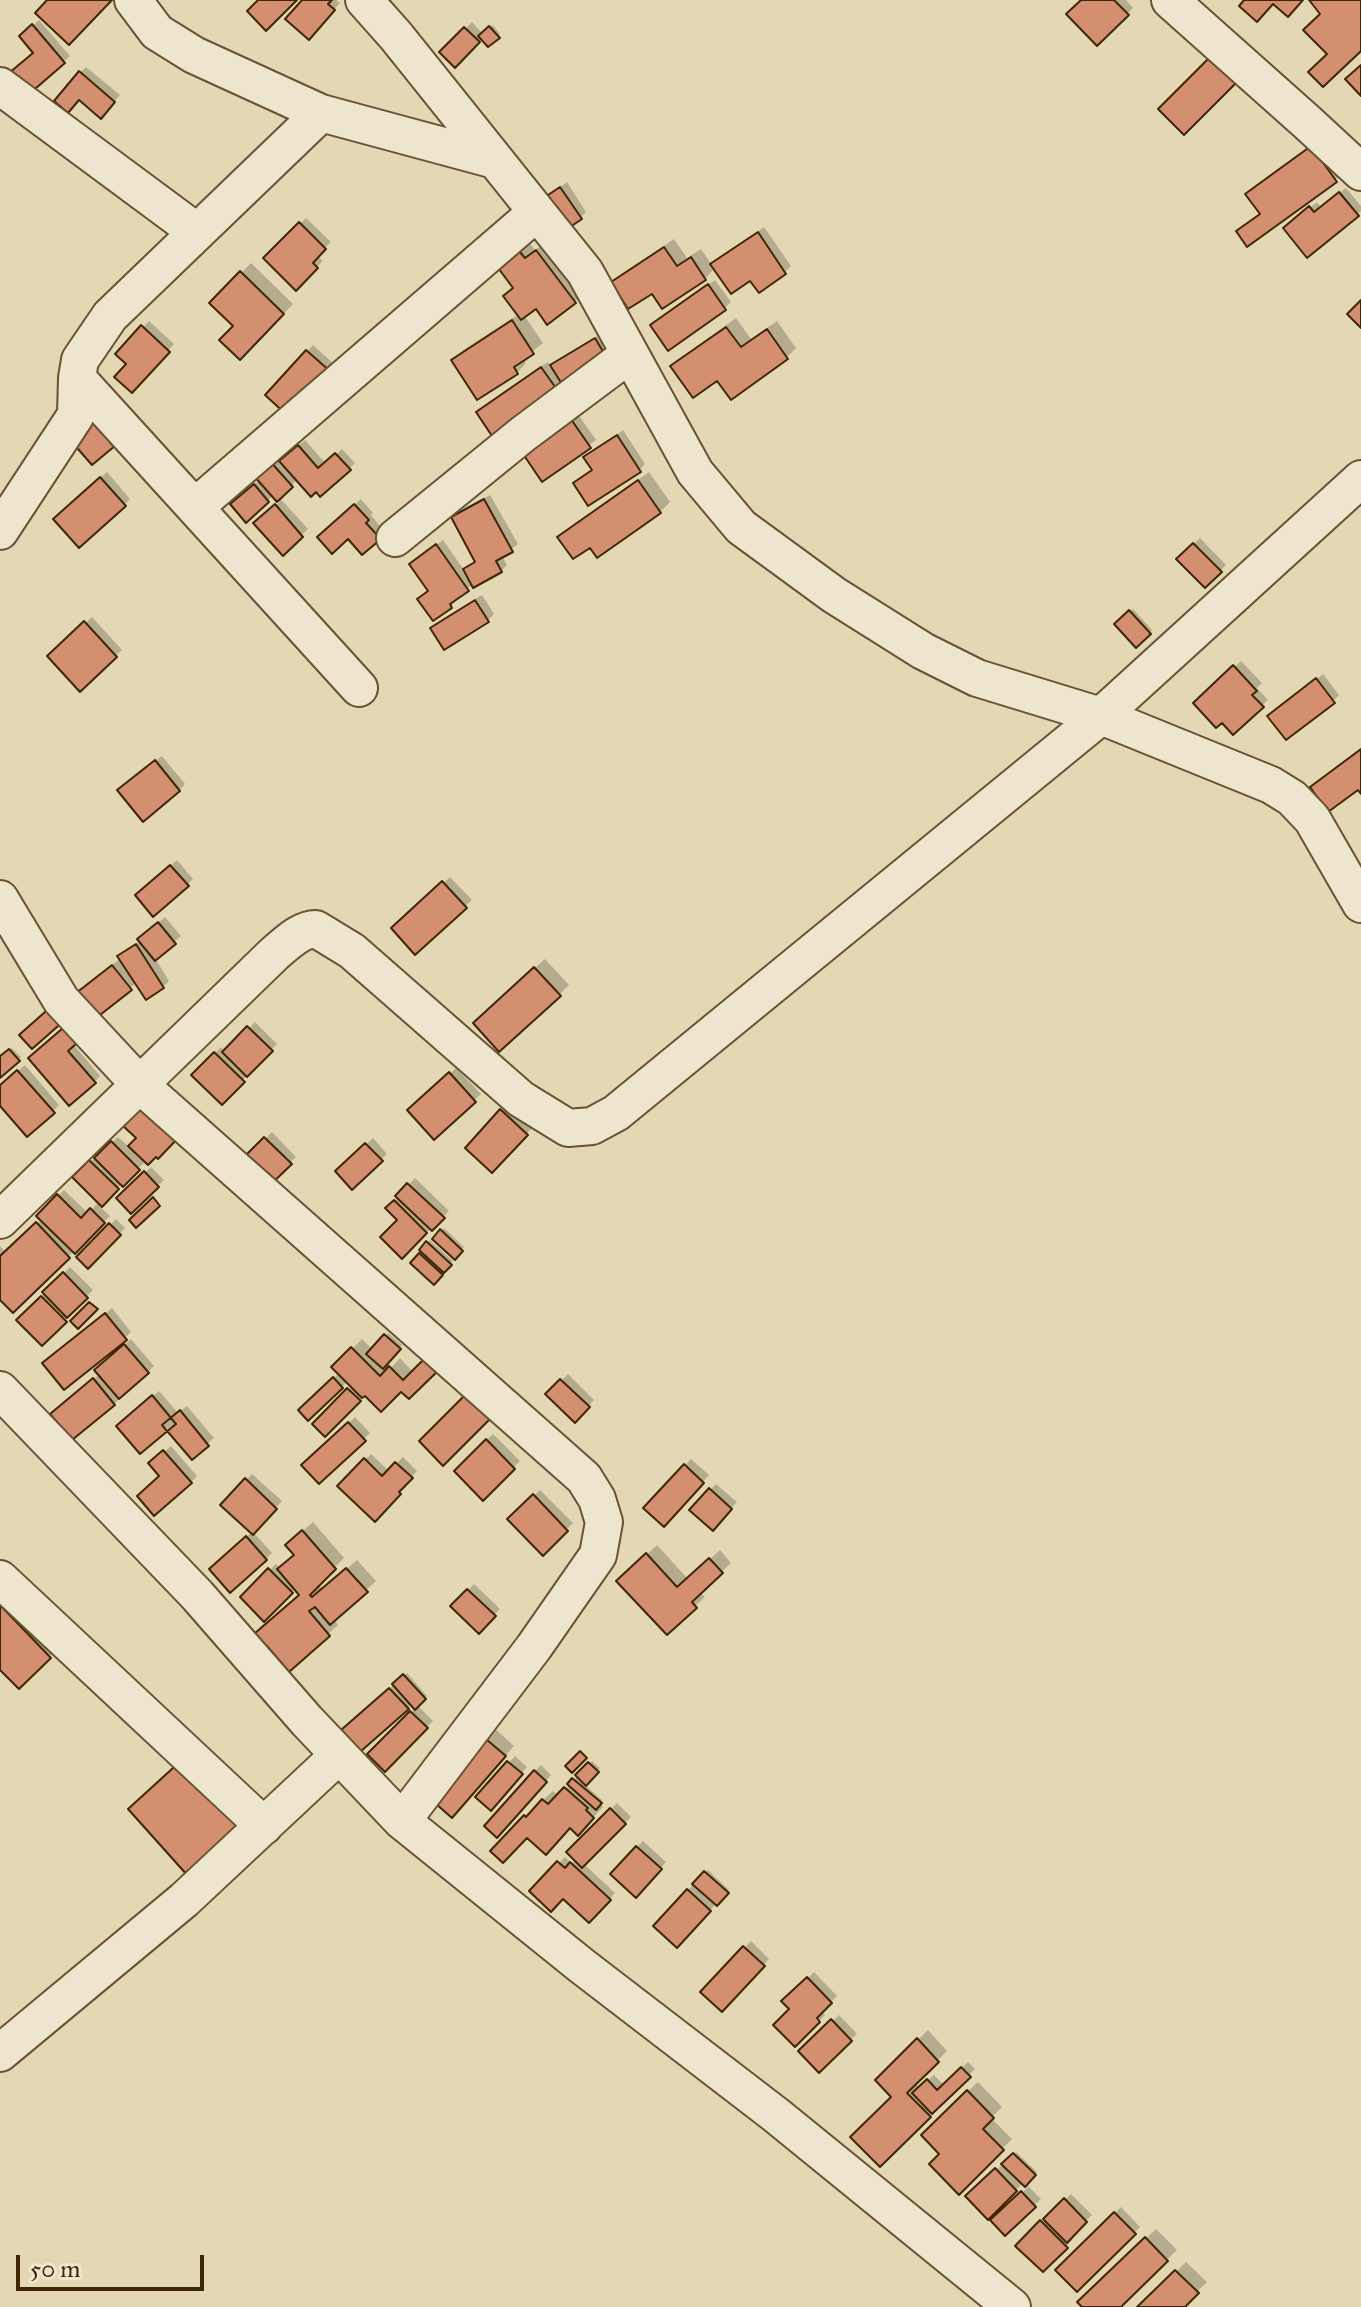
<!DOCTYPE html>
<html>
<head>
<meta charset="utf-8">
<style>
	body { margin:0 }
	#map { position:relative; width:1361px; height:2307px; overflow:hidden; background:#e3d7b4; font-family:"IM FELL Great Primer",serif }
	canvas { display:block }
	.scale { position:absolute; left:16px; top:2255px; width:188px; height:36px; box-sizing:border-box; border:4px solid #3f2705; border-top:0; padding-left:10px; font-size:24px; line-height:28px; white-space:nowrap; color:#3f2705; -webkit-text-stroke:6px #ede5ce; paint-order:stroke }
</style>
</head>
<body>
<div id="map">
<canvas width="1361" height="2307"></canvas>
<div class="scale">50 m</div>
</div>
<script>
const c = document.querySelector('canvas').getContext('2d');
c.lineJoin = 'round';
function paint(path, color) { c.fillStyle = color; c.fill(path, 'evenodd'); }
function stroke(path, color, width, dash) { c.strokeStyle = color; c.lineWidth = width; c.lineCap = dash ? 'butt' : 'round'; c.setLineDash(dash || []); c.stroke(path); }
paint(new Path2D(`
	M304 0H336L340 3 309 37Z
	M1084 0H1126L1133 8 1097 43Z
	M39 20 70 56 28 92 36 52 22 36Z
	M472 22 483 34 493 25 500 34 488 45 482 37 455 65 442 52Z
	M86 67 120 95 107 110 80 73Z
	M1321 138 1345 171 1335 180 1238 232 1261 213 1248 194 1257 184Z
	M567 182 586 212 580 218 542 201Z
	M1346 188 1361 206V211L1357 215 1291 222 1317 202 1321 207Z
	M306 218 331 242 317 256 323 261 296 288 266 258Z
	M764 227 791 266 785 272 751 278 715 268 705 279 652 291 613 282 623 273 674 239 687 258 701 249 712 265Z
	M525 237 535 250 547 241 584 292 575 302 536 306 524 315 543 343 523 359 526 363 517 373 454 360 463 350 519 314 515 287 496 261Z
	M251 263 293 304 240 358 236 326 212 303Z
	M715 280 731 302 725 308 658 319Z
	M736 318 751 339 777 321 796 348 787 357 717 378 673 366 682 357Z
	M149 321 174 344 132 390 128 364 117 354Z
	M602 334 614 355 557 390 484 406 548 362 551 367 559 359Z
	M313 345 335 365 289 414 268 394Z
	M573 407 596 440 543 479Z
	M623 430 645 464 639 470 575 483 594 469 586 457Z
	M305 440 326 464 342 449 355 463 349 469 298 479 279 497 308 529 283 553 256 523 280 502 274 495 246 520 239 498 260 480 276 456 281 462Z
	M107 472 130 499 124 505 61 513Z
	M649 472 670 502 660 512 598 555 591 545 560 537 570 528Z
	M490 495 518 544 502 556 507 565 501 571 473 584 455 598 457 600 451 606 430 591 411 564 443 540 464 570 476 560 453 518 459 512Z
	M361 499 373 513 371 515 385 532 379 538 348 536 325 531Z
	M1200 538 1226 565 1205 586 1179 559Z
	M482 595 494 614 488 620 444 647 432 628 438 622Z
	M1133 609 1152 630 1136 645 1117 624Z
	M92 617 122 650 80 689 49 656Z
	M1241 661 1262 683 1257 688 1268 700 1233 732 1222 720 1196 703Z
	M1323 674 1339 695 1333 701 1276 710Z
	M162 756 185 784 179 790 126 784Z
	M177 860 193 879 187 885 143 889Z
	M450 877 472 900 415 952 394 928Z
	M165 917 181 936 155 958 169 981 163 987 137 982 130 988 80 991 121 958 126 950 141 941 146 933Z
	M545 959 569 985 559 995 485 1014Z
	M255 1022 277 1044 222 1102 194 1075 221 1047 226 1052Z
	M73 1044 100 1076 94 1082 30 1058Z
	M12 1048 21 1057 0 1076V1059Z
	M25 1065 59 1105 53 1111 0 1103V1087Z
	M456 1068 481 1094 434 1137 410 1110Z
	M507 1105 532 1128 492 1171 468 1148Z
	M272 1132 296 1157 266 1186 242 1162Z
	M118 1137 129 1147 139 1138 146 1161 99 1206 110 1216 13 1310 0 1297V1246L6 1253 42 1219 39 1216 64 1190 88 1213 99 1202 74 1177Z
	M373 1138 387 1154 352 1187 337 1171Z
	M151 1167 164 1180 131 1211 119 1198Z
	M415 1178 449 1211 402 1256 400 1220 388 1208Z
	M116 1219 125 1228 88 1266 79 1257Z
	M444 1228 464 1247 455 1257 435 1238Z
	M430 1240 453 1261 433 1283 413 1263 424 1252 422 1250Z
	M70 1267 93 1290 42 1343 19 1320Z
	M112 1308 131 1332 125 1338 51 1357Z
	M388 1333 402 1345 386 1363 391 1368 400 1358 413 1372 401 1389 366 1394 325 1434 315 1424 353 1386 348 1381 309 1419 301 1410 339 1373 334 1367 362 1339 373 1350Z
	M131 1339 154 1366 148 1372 114 1404 58 1408 100 1374 102 1364Z
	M568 1374 594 1400 575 1420 548 1394Z
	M159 1391 178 1413 187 1406 214 1438 192 1457 168 1428 125 1420Z
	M355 1417 370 1433 319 1481 304 1465Z
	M493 1434 520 1461 483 1498 456 1471Z
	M171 1446 197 1476 191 1482 151 1463Z
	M371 1454 389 1471 403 1457 417 1471 404 1485 406 1487 374 1519 340 1486Z
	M691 1459 709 1475 664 1524 646 1508Z
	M252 1474 282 1501 253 1532 272 1553 266 1559 218 1563 252 1532 223 1505Z
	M716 1484 737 1502 719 1522 710 1490Z
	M540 1490 573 1523 543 1553 510 1519Z
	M313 1522 344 1558 318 1584 323 1589 357 1560 376 1581 334 1619 338 1625 289 1669 302 1595 296 1588 264 1619 242 1597 276 1564 280 1568 296 1554 298 1535Z
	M657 1545 688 1579 720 1550 731 1563 700 1592 705 1597 667 1632 619 1581Z
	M474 1584 500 1609 479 1631 453 1606Z
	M0 1586 59 1647 19 1686 0 1667Z
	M407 1673 427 1696 417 1705 433 1721 385 1769 370 1754 416 1708 412 1704 361 1750 350 1725Z
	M491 1725 514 1746 461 1806Z
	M515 1756 527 1767 497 1802 478 1797Z
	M592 1761 600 1768 584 1784 602 1800 599 1804 603 1807 588 1823 570 1826 555 1843 525 1816 553 1791 559 1796Z
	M541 1765 551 1775 503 1829 535 1771Z
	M617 1803 631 1817 584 1864 615 1893 589 1920 564 1896 532 1891 565 1857 572 1864 576 1859 569 1852Z
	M643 1841 666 1862 642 1889 637 1847Z
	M708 1870 729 1890 677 1945 688 1890Z
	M751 1941 769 1959 722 2009 703 1991Z
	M814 1972 837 1996 821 2011 825 2015 795 2045 791 2009 784 2002Z
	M839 2015 857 2034 819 2070 801 2051Z
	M928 2030 947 2051 915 2083 920 2088 934 2075 944 2085 968 2062 975 2069 880 2164 894 2097 877 2080Z
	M978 2082 1002 2107 991 2118 1012 2139 959 2192 941 2154 923 2135Z
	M1016 2152 1037 2172 1026 2184 1041 2199 1006 2233 993 2220 1028 2187 1023 2183 988 2217 968 2196Z
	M1071 2194 1092 2215 1069 2237 1072 2240 1043 2270 1018 2246Z
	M1121 2207 1140 2227 1077 2290 1058 2270Z
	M1156 2229 1177 2250 1118 2307H1085L1080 2302Z
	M1186 2262 1207 2282 1182 2307H1140Z`), '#0003');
const building = new Path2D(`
	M47 0H112L69 45 35 13Z
	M258 0H297L266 31 247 11Z
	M302 0H332L328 4 335 10 309 40 285 19Z
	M1081 0H1114L1129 15 1097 46 1066 14Z
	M1244 0H1303L1288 17 1273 4 1257 22 1239 6Z
	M1309 0H1361V51L1323 87 1308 72 1327 54 1303 30 1320 14Z
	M32 24 65 63 28 95 9 73 33 53 19 36Z
	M489 26 500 38 488 47 478 36Z
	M464 27 480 42 455 68 439 52Z
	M1212 55 1238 81 1184 135 1158 109Z
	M1361 65V96L1345 79Z
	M79 71 115 102 101 119 79 100 68 113 54 101Z
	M1311 146 1337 182 1247 247 1236 231 1260 214 1245 194Z
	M560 187 582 219 561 233 539 201Z
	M1339 192 1359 216 1307 258 1283 228 1309 206 1314 212Z
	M299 222 326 249 313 263 318 268 296 291 263 258Z
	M758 232 786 274 759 293 750 281 731 294 710 264Z
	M514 245 525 258 536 250 576 303 547 325 536 309 521 320 503 296 513 288 493 261Z
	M664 247 677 266 691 257 706 280 662 309 652 294 628 309 611 282Z
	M240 271 284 314 240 360 219 340 233 326 209 303Z
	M708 284 726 310 668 351 650 325Z
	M1361 300V328L1347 314Z
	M512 320 534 354 514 367 518 374 477 400 451 360Z
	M141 325 170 352 132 393 114 377 126 364 115 354Z
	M726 327 741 347 767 329 788 359 731 400 717 381 693 398 670 366Z
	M595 338 610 363 565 389 550 365Z
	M306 350 331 372 289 417 265 395Z
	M541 367 558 391 492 436 476 412Z
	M566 412 591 448 542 482 517 445Z
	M96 420 116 445 92 465 71 441Z
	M617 435 641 472 588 506 573 483 592 470 583 457Z
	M298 445 318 468 335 453 351 470 320 497 316 492 311 497 279 461Z
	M269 460 293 487 277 502 253 475Z
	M100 477 126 506 79 548 53 519Z
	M638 480 661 513 597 558 590 548 573 559 557 537Z
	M254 484 269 502 246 523 230 504Z
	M484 499 513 552 496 561 502 572 473 588 463 569 475 562 451 517Z
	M275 504 303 537 283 556 253 523Z
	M354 504 369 520 366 523 381 539 362 555 348 539 332 554 317 537Z
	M1193 543 1222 572 1205 588 1176 559Z
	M436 544 469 591 450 604 452 608 433 621 417 599 428 591 409 564Z
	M475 600 489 622 444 650 430 628Z
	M1129 610 1151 634 1136 648 1114 624Z
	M84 621 117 657 80 692 47 656Z
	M1233 665 1257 691 1252 695 1264 707 1233 735 1222 723 1216 728 1193 703Z
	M1316 678 1335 703 1286 740 1267 716Z
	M1361 749V794L1358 790 1328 812 1310 787Z
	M155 760 180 791 143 822 117 790Z
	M170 865 189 886 153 917 135 895Z
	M442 881 467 908 415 955 391 928Z
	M158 922 176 944 155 961 137 939Z
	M136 944 164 988 146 1000 117 956Z
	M112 965 132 990 91 1022 71 997Z
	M534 967 561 996 499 1052 473 1023Z
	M54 1004 66 1019 32 1049 19 1035Z
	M70 1022 83 1038 68 1051 96 1083 69 1106 28 1058Z
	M247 1026 273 1051 247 1077 222 1052Z
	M9 1049 20 1061 0 1078V1056Z
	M214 1052 245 1082 222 1105 191 1075Z
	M17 1070 55 1113 27 1137 0 1106V1085Z
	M449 1072 476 1102 434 1140 407 1110Z
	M146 1099 181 1135 158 1159 156 1157 148 1165 128 1146 136 1138 121 1124Z
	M500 1109 528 1135 492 1173 465 1148Z
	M264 1137 292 1164 266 1189 239 1162Z
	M111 1141 140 1170 123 1187 94 1158Z
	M365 1143 383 1161 352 1190 335 1171Z
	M89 1160 119 1189 102 1207 72 1177Z
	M144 1171 159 1187 131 1214 116 1198Z
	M407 1183 445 1218 432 1231 395 1196Z
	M57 1194 81 1218 90 1208 105 1223 75 1254 36 1216Z
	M153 1197 160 1206 136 1228 129 1220Z
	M394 1200 427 1233 402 1259 380 1237 397 1220 385 1208Z
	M36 1222 70 1258 13 1313 0 1300V1256Z
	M109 1223 121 1235 88 1269 76 1257Z
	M440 1229 463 1251 455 1260 432 1239Z
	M426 1241 452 1265 444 1273 419 1250Z
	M419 1253 443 1275 434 1285 410 1263Z
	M63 1272 88 1298 67 1318 42 1292Z
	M41 1296 67 1322 42 1346 16 1320Z
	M89 1302 98 1309 78 1329 70 1321Z
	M105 1313 127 1340 64 1390 42 1363Z
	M384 1334 401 1349 383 1369 366 1354Z
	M124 1344 149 1373 119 1399 94 1370Z
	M351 1347 380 1376 389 1366 403 1380 429 1354 442 1367 409 1399 401 1392 381 1412 365 1396 362 1398 331 1367Z
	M333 1377 343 1388 308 1421 298 1410Z
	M93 1378 115 1405 72 1440 50 1414Z
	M560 1379 590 1407 575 1423 545 1394Z
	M347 1388 361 1401 325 1437 312 1424Z
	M468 1392 493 1416 443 1466 419 1441Z
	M152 1395 176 1424 140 1454 116 1426Z
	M180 1410 209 1446 192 1460 162 1425Z
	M348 1422 366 1441 319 1484 301 1465Z
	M486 1439 515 1469 483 1501 454 1471Z
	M163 1450 192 1483 154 1516 137 1496 159 1476 148 1463Z
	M364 1458 382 1476 395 1462 413 1478 399 1492 401 1494 375 1522 337 1486Z
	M684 1464 704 1483 664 1527 643 1508Z
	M245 1478 277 1509 253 1535 220 1505Z
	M709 1488 732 1509 713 1531 689 1510Z
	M533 1494 568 1531 543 1556 507 1519Z
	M302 1530 336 1569 310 1595 312 1597 346 1568 368 1592 330 1625 315 1607 309 1611 330 1636 289 1672 267 1646 258 1653 247 1640 299 1595 277 1569 294 1555 285 1545Z
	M246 1536 267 1560 230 1593 209 1569Z
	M646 1553 677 1587 709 1558 723 1573 692 1602 697 1608 667 1635 616 1581Z
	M268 1568 293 1593 264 1622 240 1597Z
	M467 1589 496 1616 479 1634 450 1606Z
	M0 1605 51 1658 19 1689 0 1670Z
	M403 1674 426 1699 415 1710 392 1684Z
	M389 1688 409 1709 360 1752 341 1730Z
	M410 1711 428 1728 385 1772 367 1754Z
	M480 1734 506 1756 452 1818 426 1795Z
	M580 1751 587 1758 572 1773 565 1766Z
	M184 1758 245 1824 188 1876 128 1809Z
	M507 1761 523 1774 491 1811 475 1797Z
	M588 1762 599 1772 586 1786 575 1775Z
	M534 1770 547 1782 497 1838 484 1826Z
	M572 1778 602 1803 596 1810 567 1784Z
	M564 1787 588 1808 586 1810 594 1818 578 1836 570 1828 546 1855 527 1838 503 1863 490 1851 524 1815 526 1817 542 1799 548 1804Z
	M610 1808 626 1824 582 1868 566 1852Z
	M636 1846 662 1869 636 1898 610 1874Z
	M557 1861 565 1868 570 1862 611 1900 589 1923 563 1899 551 1912 529 1891Z
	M704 1871 729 1893 717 1906 692 1884Z
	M687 1889 711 1911 677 1948 653 1926Z
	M743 1946 765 1966 722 2012 700 1992Z
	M807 1977 832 2003 817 2018 820 2022 795 2047 773 2025 789 2009 781 2001Z
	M831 2019 852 2041 819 2073 798 2051Z
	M917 2038 939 2062 907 2093 931 2117 880 2167 850 2137 891 2097 875 2080Z
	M961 2067 971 2077 932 2114 912 2093 927 2079 937 2090Z
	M967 2090 994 2118 983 2129 1004 2150 959 2195 929 2164 939 2154 921 2135Z
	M1013 2153 1036 2175 1025 2187 1001 2164Z
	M995 2168 1017 2191 988 2220 965 2196Z
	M1021 2191 1036 2207 1005 2236 990 2220Z
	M1064 2198 1087 2222 1067 2243 1043 2219Z
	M1114 2212 1136 2234 1077 2292 1055 2270Z
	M1040 2220 1068 2248 1043 2272 1015 2246Z
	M1145 2237 1168 2261 1121 2307H1082L1077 2302Z
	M1175 2270 1199 2293 1185 2307H1137Z`);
paint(building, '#d48e70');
stroke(building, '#3f2705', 2);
const minor = new Path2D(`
	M133 0 157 32 194 55 321 113 495 160
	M364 0 396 36 585 272 695 472 741 527 834 595 923 651 977 678 1101 716 1271 785 1292 798 1312 819 1361 904
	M1170 0 1308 123 1361 172
	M0 86 197 232
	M77 378 359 688
	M195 507 537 212
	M0 531 76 415 77 378 80 360 110 316 321 113
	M395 538 523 434 630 354
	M0 899 61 1000 140 1085 584 1478 597 1499 604 1522 598 1555 534 1647 402 1821
	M0 1220 274 954C286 944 300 929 316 929L352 951 521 1099 568 1128 592 1126 616 1113 1101 716 1361 479
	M0 1390 197 1595 307 1721 402 1821 582 1966 776 2115 1012 2307
	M0 1579 264 1826
	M0 2053 184 1900 339 1755`);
stroke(minor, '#685331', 40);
stroke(minor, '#ede5ce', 36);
</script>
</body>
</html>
